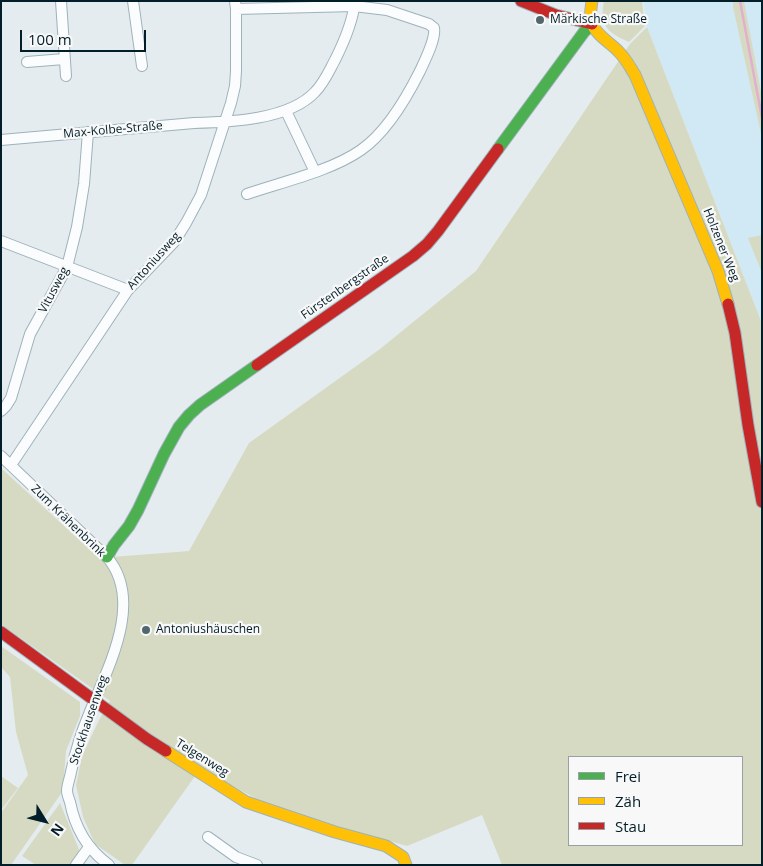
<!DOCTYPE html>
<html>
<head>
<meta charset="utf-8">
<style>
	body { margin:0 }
	#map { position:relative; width:763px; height:866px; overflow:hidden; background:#e4ecf0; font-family:"Open Sans",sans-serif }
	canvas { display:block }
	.frame { position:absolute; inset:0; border:2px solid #021e29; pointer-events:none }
	.legend { position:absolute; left:568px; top:756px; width:175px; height:90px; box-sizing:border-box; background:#f8f8f8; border:1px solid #96a1a5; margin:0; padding:6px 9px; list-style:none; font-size:15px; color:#021e29 }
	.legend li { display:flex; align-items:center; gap:10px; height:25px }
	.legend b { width:25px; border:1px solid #96a1a5 }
	.north { position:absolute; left:20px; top:796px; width:50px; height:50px; -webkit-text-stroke:4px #f8f8f8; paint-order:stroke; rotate:126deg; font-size:14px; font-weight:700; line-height:20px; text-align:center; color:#021e29 }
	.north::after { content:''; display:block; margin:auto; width:18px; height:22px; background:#021e29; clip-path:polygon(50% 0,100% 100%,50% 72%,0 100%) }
	.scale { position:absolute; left:20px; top:30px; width:126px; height:22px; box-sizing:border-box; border:2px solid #021e29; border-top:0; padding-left:6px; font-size:15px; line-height:18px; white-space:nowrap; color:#021e29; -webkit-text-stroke:4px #f8f8f8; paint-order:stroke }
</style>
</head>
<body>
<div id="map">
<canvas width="763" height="866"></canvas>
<div class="frame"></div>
<ul class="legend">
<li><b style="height:6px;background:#4caf50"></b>Frei</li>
<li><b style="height:6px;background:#ffc107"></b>Zäh</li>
<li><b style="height:6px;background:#c62828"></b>Stau</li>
</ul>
<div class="north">N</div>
<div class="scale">100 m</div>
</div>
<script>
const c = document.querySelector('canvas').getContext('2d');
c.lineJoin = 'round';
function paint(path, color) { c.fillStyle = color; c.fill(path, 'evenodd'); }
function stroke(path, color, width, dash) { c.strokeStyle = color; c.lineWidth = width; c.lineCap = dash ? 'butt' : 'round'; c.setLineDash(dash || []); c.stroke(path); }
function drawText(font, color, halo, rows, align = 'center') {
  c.font = font + ' "Open Sans",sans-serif'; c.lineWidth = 4.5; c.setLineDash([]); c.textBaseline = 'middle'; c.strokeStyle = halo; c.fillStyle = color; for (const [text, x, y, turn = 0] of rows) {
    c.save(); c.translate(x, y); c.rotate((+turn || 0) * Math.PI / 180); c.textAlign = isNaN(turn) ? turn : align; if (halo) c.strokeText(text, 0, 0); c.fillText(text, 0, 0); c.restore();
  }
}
paint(new Path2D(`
	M643 1H762V326L761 321 647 27Z`), '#d1e9f4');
paint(new Path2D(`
	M604 1H642L645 26 629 42C608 33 599 26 604 1Z
	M733 1H744L762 97V138L733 7Z
	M647 27 761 321 762 326V865H502L482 815 407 846 350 830 255 798 200 769 132 865H125L95 844 83 817 76 785 82 756 99 720 110 701 1 624V468L99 558 189 551 249 443 380 349 476 271 630 44ZM569 757H742V845H569Z
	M762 235V273L748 238Z
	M1 646 80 702V716L66 751 64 776 65 788 11 865H1V813L28 775 16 732 10 677 1 667Z
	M1 776 18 788 1 810Z
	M60 803 80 852 71 865H36L22 856Z`), '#d7dac3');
stroke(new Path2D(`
	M740 1 762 118`), '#e1b0cb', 2.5);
const street = new Path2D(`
	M61 1 66 76
	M133 1 142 66
	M236 9 354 6 387 10 429 24 434 28C436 39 425 60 420 71 406 99 387 132 361 150 331 171 282 182 247 194
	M27 62 64 59
	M286 111 315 172
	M1 140 194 123C230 122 289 120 315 92 324 83 329 71 335 60 344 42 353 21 355 1
	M1 241 128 290
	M1 411 6 406 11 398 30 334 67 267 77 227 84 184 88 132
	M1 456 107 557C145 602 107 669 89 714 81 733 75 753 71 772 70 778 67 785 67 791 67 794 69 799 70 802 75 828 87 849 109 865
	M11 465 128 290 174 242 186 223 201 195 231 103 235 86 236 71V9L235 1
	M208 837 236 857 257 865
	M76 865 89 847`);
const fast = new Path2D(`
	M498 149 584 32 592 24
	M107 557 114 545 129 526 138 510 164 454 179 427 189 415 200 405 257 365`);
const slow = new Path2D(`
	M592 1C591 9 589 17 592 24 597 36 611 43 619 52 626 59 630 67 635 75L718 271 728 304
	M166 751 246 802 335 832 386 846 403 857 406 865`);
const jam = new Path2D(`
	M521 1 556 15 592 24
	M728 304 735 333 748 425 762 502
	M257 365 413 256 427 244 438 231 498 149
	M1 632 147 739 166 751`);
stroke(street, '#9eb2bb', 12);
stroke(fast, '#9eb2bb', 13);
stroke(slow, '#9eb2bb', 13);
stroke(jam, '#9eb2bb', 13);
stroke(street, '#fbfcfd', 10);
stroke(fast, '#4caf50', 11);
stroke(slow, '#ffc107', 11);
stroke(jam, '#c62828', 11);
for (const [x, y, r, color] of [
	[540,20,5,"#51666f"],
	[146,630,5,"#51666f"]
]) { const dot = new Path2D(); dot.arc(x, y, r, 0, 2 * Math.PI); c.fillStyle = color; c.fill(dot); stroke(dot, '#f8f8f8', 2); }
drawText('12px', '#021e29', '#f8f8f8', [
	["Märkische Straße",550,20],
	["Antoniushäuschen",156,630]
], 'left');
drawText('12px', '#021e29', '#f8f8f8', [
	["Max-Kolbe-Straße",113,130,-5],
	["Holzener Weg",721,245,68],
	["Antoniusweg",154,261,-48],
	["Fürstenbergstraße",345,287,-35],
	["Vitusweg",54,290,-62],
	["Zum Krähenbrink",68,521,44],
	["Stockhausenweg",89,720,-71],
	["Telgenweg",202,758,32]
]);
</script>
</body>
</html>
